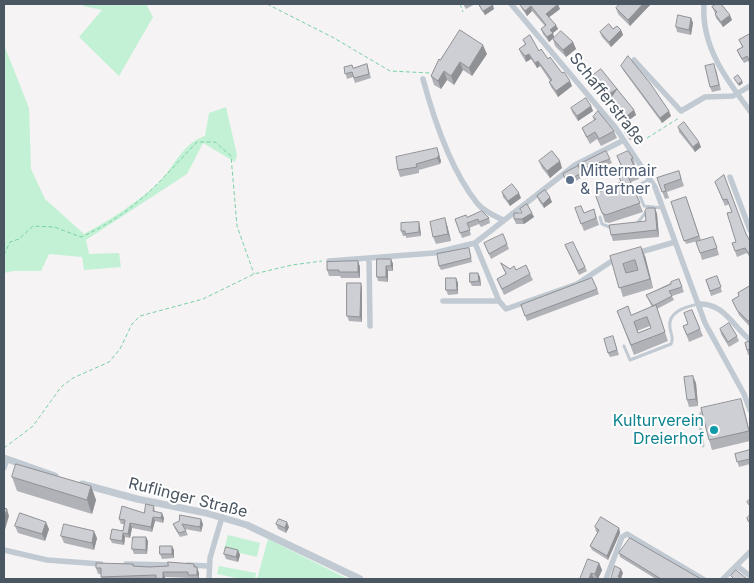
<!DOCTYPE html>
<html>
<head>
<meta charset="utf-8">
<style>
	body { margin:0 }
	#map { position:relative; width:754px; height:583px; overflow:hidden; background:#f5f3f3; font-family:Inter,sans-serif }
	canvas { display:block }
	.frame { position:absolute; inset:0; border:5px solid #4a5661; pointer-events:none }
</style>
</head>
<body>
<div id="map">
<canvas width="754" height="583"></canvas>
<div class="frame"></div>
</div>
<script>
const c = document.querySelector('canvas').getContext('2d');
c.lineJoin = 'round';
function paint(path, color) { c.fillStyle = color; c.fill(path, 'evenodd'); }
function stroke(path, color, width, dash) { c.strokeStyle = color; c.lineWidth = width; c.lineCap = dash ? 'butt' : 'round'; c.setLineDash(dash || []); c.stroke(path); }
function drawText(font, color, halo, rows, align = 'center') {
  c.font = font + ' Inter,sans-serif'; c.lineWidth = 4; c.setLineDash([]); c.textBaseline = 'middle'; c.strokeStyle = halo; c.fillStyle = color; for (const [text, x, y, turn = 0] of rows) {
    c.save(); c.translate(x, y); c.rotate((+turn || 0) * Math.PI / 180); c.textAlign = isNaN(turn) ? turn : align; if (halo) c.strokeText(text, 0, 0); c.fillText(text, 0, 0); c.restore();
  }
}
paint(new Path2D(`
	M83 4H146L153 17 119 76 79 37 102 10 83 6Z
	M4 45 29 108 31 169 45 199 84 234C108 221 133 205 154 187 173 171 180 144 205 136L209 113 226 107 237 155 235 162 203 143 187 174 86 240 89 254 119 253 121 267 84 270 82 257 49 254 41 271H13L4 273Z
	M228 535 260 543 257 557 224 549Z
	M268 539 348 579H257Z
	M219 566 256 573 255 579H241L217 574Z`), '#c3f1d5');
stroke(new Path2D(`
	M267 4 334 38 390 71 430 73
	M460 4 463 12
	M4 14V23
	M636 145 679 118
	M4 255 10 242 19 239 33 226 54 227 81 237C135 213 158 183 197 142H215L231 156 237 226 254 274
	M4 448 33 426 61 387 73 378 109 362 120 349 132 324 140 316 203 299 254 274 292 265 322 261`), '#7ad0a6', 1, [4, 2.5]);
stroke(new Path2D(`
	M650 179 636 186 644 206 662 208
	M600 217 602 224 612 228
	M638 222 648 210
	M624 346 630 360 671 344C674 338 671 335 670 328 667 312 685 307 698 304
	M703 446 700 423 701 413 704 412`), '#c1cad2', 3);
stroke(new Path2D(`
	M511 4 615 127 655 187 705 323 744 394 750 410
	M704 4C701 46 726 79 750 111
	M634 60 681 111 705 97 733 96 750 86
	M423 79C434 120 450 169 477 203 483 211 495 216 503 220
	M730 177 750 230
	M475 243 499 301 506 309 577 284 618 257
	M637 253 675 242
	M369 258 370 326
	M329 261 434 253 475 243 575 165 624 140
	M443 301H499
	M698 304C723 302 733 326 750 340
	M4 468 7 459
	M4 550 47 560 101 564
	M126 564 174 565
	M188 565 208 566
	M737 566 750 576
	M209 579 210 558 222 517
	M606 579 622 537 627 534 703 579
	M723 579 750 552`), '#c1cad2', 5.5);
stroke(new Path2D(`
	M4 458 55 476
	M82 484 137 499 206 513 247 525 360 579`), '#c1cad2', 7);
paint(new Path2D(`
	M463 4H475L466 9Z
	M478 4H492L494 9 485 15Z
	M651 4 630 26 618 14 616 8Z
	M520 5 560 9 549 17 558 29 553 33 554 37 573 42 576 49 566 57 555 46 553 39 549 42 543 34 541 29 545 26 532 11 527 16 522 9Z
	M712 7 732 20 723 27 716 18 715 14V13Z
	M691 18 693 23 691 35 677 32 676 27Z
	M613 29 621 30 623 35 611 47 602 37 600 32Z
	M750 35V64L748 61 744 63 739 55 737 50 742 47 739 40Z
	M523 40 548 59 572 86 558 97 551 87 549 82 550 81 540 66 537 68 531 59 526 62 521 54 519 49 525 44Z
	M487 54 472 76 463 70 454 85 447 80 441 89 434 85 431 76 440 60Z
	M367 64 371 78 355 83 353 77 347 79 344 67 353 68Z
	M621 66 671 116 662 123 623 70Z
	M716 69 721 90 712 92 710 87Z
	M591 77 617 90 634 110 636 115 629 120 613 103 611 99 593 82Z
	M591 106 593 111 578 121 572 112 571 108Z
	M593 117 614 131 617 138 601 146 597 139 590 144 585 135 582 128 594 121Z
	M623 127 637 134 630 140 624 132Z
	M678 127 701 147 695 152 679 132Z
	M437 148 441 161 440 164 419 170V173L400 177 398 170Z
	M617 156 633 158 636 167H634L639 179 631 182 643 212 609 223 605 222 602 213 621 182 622 169Z
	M610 159 612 163 582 174V173L583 177 568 185 563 174Z
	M539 161 562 168 550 178 542 168Z
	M679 171 684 186 667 192 669 198 665 199 657 178Z
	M724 175 746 234 750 241V258L747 253 737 257 732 243 736 242 732 212 729 204 725 206 715 182Z
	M502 192 521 198 510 206 503 197Z
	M537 196 552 202 544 208 539 201Z
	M686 197 701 240 686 244 671 202Z
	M575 208 584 213 594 209 599 225 584 231Z
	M655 208 657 214 659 237 613 241 611 235 646 221Z
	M520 209 534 217 524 224H516L514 219 522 213Z
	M467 217 489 218 490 223 481 227 479 224 469 228 471 235 462 238 455 219Z
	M447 225 451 241 436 244 433 237Z
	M420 227 421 236 406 238V236H403L401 231Z
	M484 243 507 244 509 249 491 259Z
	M716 244 719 255 702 260 700 253Z
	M565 245 585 267 587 271 579 275Z
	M469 248 472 262 441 270 439 266Z
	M610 256H645L653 288 623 297Z
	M391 259 393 264V271H388V282L378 281 377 277Z
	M358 261 360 267V278H341L340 276H329L327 270Z
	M501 263 510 269 530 274 533 280 504 295 497 279 506 275Z
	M478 273 480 277 481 286H472L470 282Z
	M717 276 722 292 711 296 706 280Z
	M456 278 458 283V294L448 295 446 290Z
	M679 279 684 292 672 296 674 300 657 309 668 341 634 355 617 311 631 315 652 307 646 295ZM650 326 651 328 638 333 637 331Z
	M750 286V327L739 315 732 300 739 296 738 293Z
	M362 288V322L349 321 347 316Z
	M597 289 599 294 527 321 521 305Z
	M692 310 703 336 689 342 683 326 688 324Z
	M720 329 737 336 739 341 729 347 721 334Z
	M613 336 619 355 610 357 608 353Z
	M750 341V354L748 355 745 343Z
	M696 383 698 406 689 407 687 400Z
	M744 408 750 433V441L712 450 709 440Z
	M750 450V464L739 467 735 454Z
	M12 477 91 486 96 500 92 514 17 491Z
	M154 506 155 512 164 518 163 523 155 521 152 532 132 528 130 538 125 537 124 545 112 543 110 539 123 531 124 524H121L119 519 144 513Z
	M173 524H203L201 532 185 529 188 535 180 537 175 529Z
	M276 524 289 527 286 533 278 529Z
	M15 526 49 529 45 541 18 533Z
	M595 527 619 528 620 533 608 560 592 550 590 546 598 532H596Z
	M61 536 97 538 94 550 64 543Z
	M148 541 147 554H134L132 549Z
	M174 550V558L162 559 160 554Z
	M238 550 240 555 238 562 226 559 224 554Z
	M619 553 701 579H656L620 557Z
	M599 563 602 570 598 579H580Z
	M133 564 134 566 149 567 194 564 199 573V579H190V578L165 577V579H102L101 574H98L96 568Z`), '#b0b2b7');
paint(new Path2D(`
	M558 4 560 9 548 18 546 14Z
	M643 4H651L630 26 628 20Z
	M493 5 494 9 485 15 483 11Z
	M531 6 532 11 527 16 525 11Z
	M730 15 732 20 723 27 721 22Z
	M691 18 693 23 691 35 689 30Z
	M556 25 558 29 553 33 554 37 549 42 547 37 550 30Z
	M621 30 623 35 611 47 609 42Z
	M573 42 576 49 566 57 563 50Z
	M483 45 487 54 472 76 469 68Z
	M529 54 531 59 526 62 525 56Z
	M538 61 540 66 537 68 535 63Z
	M460 62 463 70 454 85 451 76Z
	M444 71 447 80 441 89 438 81Z
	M570 81 572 86 558 97 556 91Z
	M742 81 743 83 739 86 738 84Z
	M617 89 619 94 611 99 609 94Z
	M591 106 593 111 578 121 577 116Z
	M634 110 636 115 629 120 627 116Z
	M669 111 671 116 662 123 660 118Z
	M636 130 637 134 630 140 628 135Z
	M699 142 701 147 695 152 693 147Z
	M437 148 441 161 440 164 437 158Z
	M560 161 562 168 550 178 547 171Z
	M519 193 521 198 510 206 508 201Z
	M550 197 552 202 544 208 543 204Z
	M655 208 657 214 659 237 657 230Z
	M532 213 534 217 524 224 522 219Z
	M445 218 447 225 451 241 448 234Z
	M419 222 420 227 421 236 419 232Z
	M641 247 645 256 653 288 650 279Z
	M391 259 393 264V271L391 266Z
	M358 261 360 267V278L358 272Z
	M386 266 388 271V282L386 277Z
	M478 273 480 277 481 286 479 281Z
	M456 278 458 283V294L457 290Z
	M361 283 362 288V322L360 317Z
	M693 376 696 383 698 406 696 399Z
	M91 486 96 500 92 514 87 500Z
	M7 509 9 516 4 533V518Z
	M162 513 164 518 163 523 161 518Z
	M153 517 155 521 152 532 151 527Z
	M201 519 203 524 201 532 200 527Z
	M46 522 49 529 45 541 42 534Z
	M287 522 289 527 286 533 285 528Z
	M130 523 132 528 130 538 128 534Z
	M619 528 620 533 608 560 607 556Z
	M94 531 97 538 94 550 92 543Z
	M123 533 125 537 124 545 122 541Z
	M146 537 148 541 147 554 146 550Z
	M172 546 174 550V558L172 554Z
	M238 550 240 555 238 562 236 557Z
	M599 563 602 570 598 579H597L595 574Z
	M197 567 199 573V579L197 575Z
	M621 569 623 573 621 579 618 577Z
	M163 572 165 577V579H163Z
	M591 573 594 579H589Z`), '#909195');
const building = new Path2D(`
	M479 4H492L493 5 483 11Z
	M521 4H558L546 14 556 25 550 30 553 33 547 37 541 29 546 25 531 6 525 11 520 5Z
	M620 4H643L628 20 616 8Z
	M716 4H721L730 15 721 22 715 14 717 12 712 7Z
	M678 15 691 18 689 30 676 27Z
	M609 24 613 29 617 26 621 30 609 42 600 32Z
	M460 30 483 45 469 68 460 62 451 76 444 71 438 81 431 76 439 59 440 60Z
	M561 31 573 42 563 50 553 39Z
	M750 34V62L747 56 742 59 737 50 743 47 739 40Z
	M530 35 539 51 541 49 548 59 550 57 562 73 564 72 570 81 556 91 549 82 552 80 538 61 535 63 529 54 525 56 519 49 526 44 523 40Z
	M628 56 650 83 669 111 660 118 621 66Z
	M367 64 369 74 354 78 352 72 345 74 344 67 352 65 353 68Z
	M714 64 719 85 710 87 705 66Z
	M601 69 617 89 609 94 591 77Z
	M738 75 742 81 738 84 734 78Z
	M617 89 634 110 627 116 611 98Z
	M586 98 591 106 577 116 571 108Z
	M598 111 614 131 599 139 595 132 587 137 582 128 596 119 593 117Z
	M630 122 636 130 628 135 623 127Z
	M684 122 699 142 693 147 678 127Z
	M437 148 439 155 437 158 416 164 417 167 398 170 396 157Z
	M552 151 560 161 547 171 539 161Z
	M606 151 610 159 581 169 578 165Z
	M628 151 633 158 631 159 636 171 627 174 640 203 606 215 602 213 595 194 621 182 617 171 623 169 617 156Z
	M578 166 582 173 566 181 563 174Z
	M679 171 681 179 664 185 666 191 662 192 657 178Z
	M724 175 746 234 750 241V255L745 248 735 251 732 243 736 242 727 213 732 212 727 199 723 200 715 182Z
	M512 184 519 193 508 201 502 192Z
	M545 190 550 197 543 204 537 196Z
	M686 197 699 236 684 241 671 202Z
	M527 204 532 213 522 219H514V213H522L520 209Z
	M581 206 584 213 594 209 596 218 581 224 575 208Z
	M647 208H655L657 230 611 235 609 225 646 221 645 211Z
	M482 211 489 218 479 222 478 219 467 223 470 230 460 233 455 219 466 215 467 217Z
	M445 218 448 234 433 237 430 222Z
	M419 222V232L405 234V231H401V223Z
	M503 234 507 244 489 254 484 243Z
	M713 237 717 248 700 253 696 242Z
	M573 242 585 267 578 271 565 245Z
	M641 247 650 279 619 288 610 256ZM635 260 638 270 626 273 623 264Z
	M469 248 471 258 439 266 437 254Z
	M377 259H391V266H386V277H377Z
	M358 261V272H339V270H327V262Z
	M501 263 510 269 514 266 516 270 526 265 530 274 502 289 497 279 506 274Z
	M470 273H478L479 281 470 282Z
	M717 276 721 287 710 291 706 280Z
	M446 278H456L457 290H446Z
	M592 278 597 289 525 316 521 305Z
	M679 279 682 287 669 291 672 296 653 306 646 295 671 284V282Z
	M347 283H361L360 317 347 316Z
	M750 286V320L748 321 737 310 732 300 739 296 738 293Z
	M656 305 665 332 631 345 617 311 628 306 631 315ZM647 317 651 328 638 333 634 322Z
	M692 310 700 329 687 335 683 326 688 324 684 313Z
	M729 323 737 336 728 342 720 329Z
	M613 336 617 350 608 353 604 339Z
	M750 341V349L747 350 745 343Z
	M693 376 696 399 687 400 684 377Z
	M741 399 749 431 709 440 701 408Z
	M750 450V459L737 462 735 454Z
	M16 464 91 486 87 500 12 477Z
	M750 499V506L747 502Z
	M146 504 154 506 153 511 162 513 161 518 153 517 151 527 130 523 128 534 123 533 122 541 110 539 112 529 123 531 125 520 119 519 122 506 144 513Z
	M4 508 7 509 4 518Z
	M20 513 46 522 42 534 15 526Z
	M180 515 201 519 200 527 182 524 186 531 179 533 173 524 179 521Z
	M750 515V523L748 521 747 518Z
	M601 517 619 528 607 556 590 546 599 530 595 527Z
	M279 519 287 522 285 528 276 524Z
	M64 524 94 531 92 543 61 536Z
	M133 537H146V550L132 549Z
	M630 538 701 579H661L619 553Z
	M160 546H172V554H160Z
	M226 547 238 550 236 557 224 554Z
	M588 559 599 563 595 574 591 573 589 579H580Z
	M168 562 194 564V567H197V575H188V572H163V579H156V575L101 577V568H96V563L133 564V566L149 567 168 566Z
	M615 566 621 569 618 577 621 578V579H611Z
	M736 570 747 579H732L733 578 731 576Z`);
paint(building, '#cdcfd5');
stroke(building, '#909195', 1);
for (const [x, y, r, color] of [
	[570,180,5,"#5c6f8a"],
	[714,430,5,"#0f9aa8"]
]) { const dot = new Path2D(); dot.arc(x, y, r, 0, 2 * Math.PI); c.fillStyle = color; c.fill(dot); stroke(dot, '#fff', 2); }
drawText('16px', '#4a5661', '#fff', [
	["Schafferstraße",607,99,52],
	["Ruflinger Straße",188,498,14]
]);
drawText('16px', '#4e5e75', '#fff', [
	["Mittermair",580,171],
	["& Partner",580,189]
], 'left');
drawText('16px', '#0d838f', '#fff', [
	["Kulturverein",704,421],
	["Dreierhof",704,439]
], 'right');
</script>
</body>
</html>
